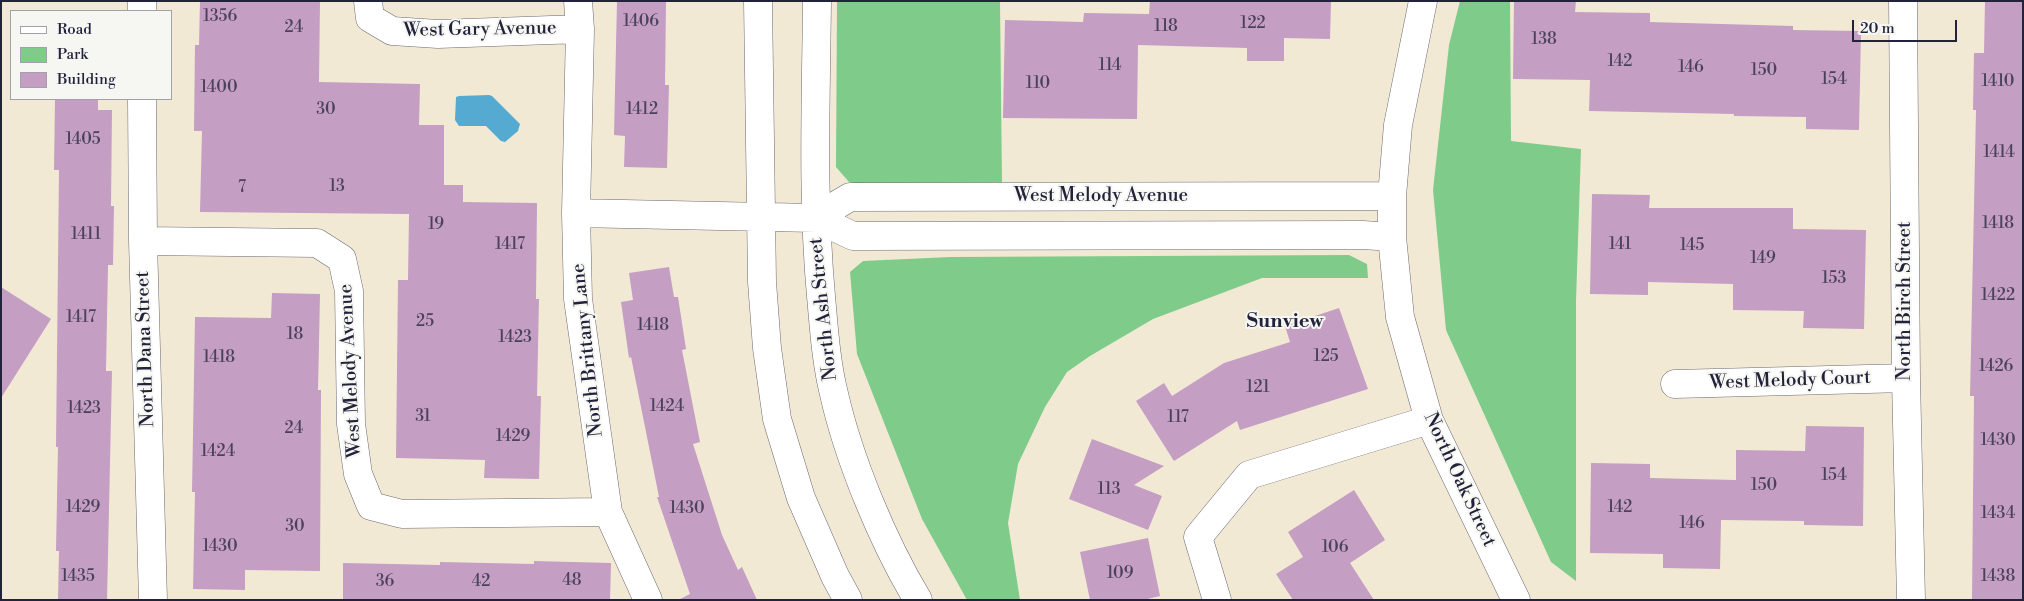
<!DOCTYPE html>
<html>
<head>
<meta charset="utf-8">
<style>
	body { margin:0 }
	#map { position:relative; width:2024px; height:601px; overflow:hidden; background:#f2e9d5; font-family:"Libre Bodoni",serif }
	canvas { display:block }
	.frame { position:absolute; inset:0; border:2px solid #22223b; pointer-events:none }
	.legend { position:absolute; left:10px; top:10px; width:162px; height:90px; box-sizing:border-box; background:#f6f6f2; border:1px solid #a1a1a9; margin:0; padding:6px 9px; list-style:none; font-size:15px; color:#22223b }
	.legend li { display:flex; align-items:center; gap:10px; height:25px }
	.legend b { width:25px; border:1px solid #a1a1a9 }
	.scale { position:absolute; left:1852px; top:20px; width:105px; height:22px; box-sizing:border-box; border:2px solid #22223b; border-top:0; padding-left:6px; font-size:15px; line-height:18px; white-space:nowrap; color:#22223b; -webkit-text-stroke:4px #f6f6f2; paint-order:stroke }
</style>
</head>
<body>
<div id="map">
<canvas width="2024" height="601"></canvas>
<div class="frame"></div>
<ul class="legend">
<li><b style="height:6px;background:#fff"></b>Road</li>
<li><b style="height:14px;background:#7fcb89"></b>Park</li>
<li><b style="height:14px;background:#c49ec3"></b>Building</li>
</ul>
<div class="scale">20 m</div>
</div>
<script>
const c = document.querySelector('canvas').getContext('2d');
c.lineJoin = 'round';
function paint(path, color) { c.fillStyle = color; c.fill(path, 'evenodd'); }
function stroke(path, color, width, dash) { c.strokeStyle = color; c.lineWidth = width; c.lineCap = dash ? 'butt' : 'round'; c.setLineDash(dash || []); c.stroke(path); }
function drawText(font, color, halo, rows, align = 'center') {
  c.font = font + ' "Libre Bodoni",serif'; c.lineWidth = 4; c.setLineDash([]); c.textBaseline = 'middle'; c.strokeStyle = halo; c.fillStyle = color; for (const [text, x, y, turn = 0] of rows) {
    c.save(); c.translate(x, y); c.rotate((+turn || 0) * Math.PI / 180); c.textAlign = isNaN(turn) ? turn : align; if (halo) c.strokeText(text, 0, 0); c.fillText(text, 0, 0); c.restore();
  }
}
paint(new Path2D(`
	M837 1H1000L1002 184 869 186 849 182 836 167Z
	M1460 1H1510L1511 141 1581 149 1576 301V581L1551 562 1446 330 1433 190 1449 45Z
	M1349 255 1367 264 1368 278H1262L1153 319 1090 356 1067 372 1045 407 1018 464 1008 523 1020 600H967L922 519 857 354 850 272 863 261 950 257Z`), '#7fcb89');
paint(new Path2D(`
	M489 95 492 96 520 124 518 131 505 142 501 141 486 126H459L455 120 456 97 459 96Z`), '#54aad1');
paint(new Path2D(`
	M200 1H320L319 82 420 84 419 125H444V185H463V202L537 203 536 299H539L537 396H541L539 479 484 478 485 460 396 458 398 280H408L409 214 200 212 202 131H194L195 45H199Z
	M617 1H666L665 85H669L667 168 624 167 625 136 614 135Z
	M1150 1H1331L1330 39 1284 38V61H1247V48L1138 45 1137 119 1003 118 1005 20 1083 22 1084 13 1149 14Z
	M1514 1H1576L1575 12 1650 13V22L1793 26V30L1861 31 1859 130 1806 129V117L1734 116V114L1589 111 1590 80 1513 79Z
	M1985 1H2023V600H1972L1974 396H1970L1976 110H1973L1974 53H1984Z
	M55 99H98V110H112L111 206H114L113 265H108L106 371H112L107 600H58L59 551H56L58 447H56L59 170H54Z
	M1592 194 1650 195 1649 208H1793V229L1866 230 1864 329 1803 328 1804 311 1733 310V284L1648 282V295L1590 294Z
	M669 267 674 297H678L686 349 682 350 700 442 693 444 722 535 738 570 742 567 757 600H678L690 594 657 497H659L631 357 629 358 621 302 633 300 629 273Z
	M1 287 51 319 1 398Z
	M272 293 320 294 318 390H321L320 571 245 570V590L193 589 195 492H192L195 317 271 318Z
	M1339 308 1368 389 1240 430 1237 421 1174 461 1136 401 1164 383 1172 396 1224 363 1290 342 1285 326Z
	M1806 426 1864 427 1863 526 1804 525V521L1721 520 1720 569 1663 568V554L1590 553 1591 463 1650 464V478L1736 480V450L1805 451Z
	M1092 439 1164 466 1134 485 1162 496 1148 530 1069 499Z
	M1354 490 1385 540 1350 563 1374 600H1293L1276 574 1303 557 1288 532Z
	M1148 538 1160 596 1143 600H1090L1080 552Z
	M534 561 611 563 610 600H343V563L440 565V562L534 564Z`), '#c49ec3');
const minor = new Path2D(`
	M142 1V11
	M368 1 370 18 392 31 438 34 580 29
	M578 1 580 29 576 213 578 299 608 512 648 600
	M758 1 762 282 767 348 777 419 801 498 835 576 848 600
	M817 1C816 100 812 198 821 296 824 329 826 362 834 394 849 460 883 542 918 600
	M1423 1 1398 125 1392 196V237L1400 317 1429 420 1516 600
	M1903 1 1906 378 1911 600
	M142 99 143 241 153 600
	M576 213 815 218 853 236 1363 235 1392 237
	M815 218 850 197 1392 196
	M143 241 317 243 342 259 349 291 351 424 358 474 371 506 402 514 608 512
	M1675 384 1906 378
	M1217 600 1198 537 1249 475 1429 420`);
stroke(minor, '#6b6871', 29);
stroke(minor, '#fff', 28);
drawText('16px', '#4a415d', null, [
	["1356",220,17],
	["1406",641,22],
	["122",1253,24],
	["118",1166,27],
	["24",294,28],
	["138",1544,40],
	["142",1620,62],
	["114",1110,66],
	["146",1691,68],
	["150",1764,71],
	["154",1834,80],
	["1410",1998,82],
	["110",1038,84],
	["1400",219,88],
	["30",326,110],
	["1412",642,110],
	["1405",83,140],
	["1414",1999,153],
	["13",337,187],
	["7",242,188],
	["1418",1998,224],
	["19",436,225],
	["1411",86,235],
	["1417",510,245],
	["141",1620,245],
	["145",1692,246],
	["149",1763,259],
	["153",1834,279],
	["1422",1998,296],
	["1417",81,318],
	["25",425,322],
	["1418",653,326],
	["18",295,335],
	["1423",515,338],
	["125",1326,357],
	["1418",219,358],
	["1426",1996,367],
	["121",1258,388],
	["1424",667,407],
	["1423",84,409],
	["31",423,417],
	["117",1178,418],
	["24",294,429],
	["1429",513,437],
	["1430",1998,441],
	["1424",218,452],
	["154",1834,476],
	["150",1764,486],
	["113",1109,490],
	["1429",83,508],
	["142",1620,508],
	["1430",687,509],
	["1434",1998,514],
	["146",1692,524],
	["30",295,527],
	["1430",220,547],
	["106",1335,548],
	["109",1120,574],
	["1435",78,577],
	["1438",1998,577],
	["48",572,581],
	["36",385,582],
	["42",481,582]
]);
drawText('19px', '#22223b', '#f6f6f2', [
	["West Gary Avenue",480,30,-1],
	["West Melody Avenue",1101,196],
	["North Birch Street",1905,301,-90],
	["North Ash Street",824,309,-96],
	["North Dana Street",146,349,-92],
	["North Brittany Lane",588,350,-96],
	["West Melody Avenue",351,371,-93],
	["West Melody Court",1790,381,-2],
	["North Oak Street",1459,480,65]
]);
drawText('bold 20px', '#22223b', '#f6f6f2', [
	["Sunview",1285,322]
]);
</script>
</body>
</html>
